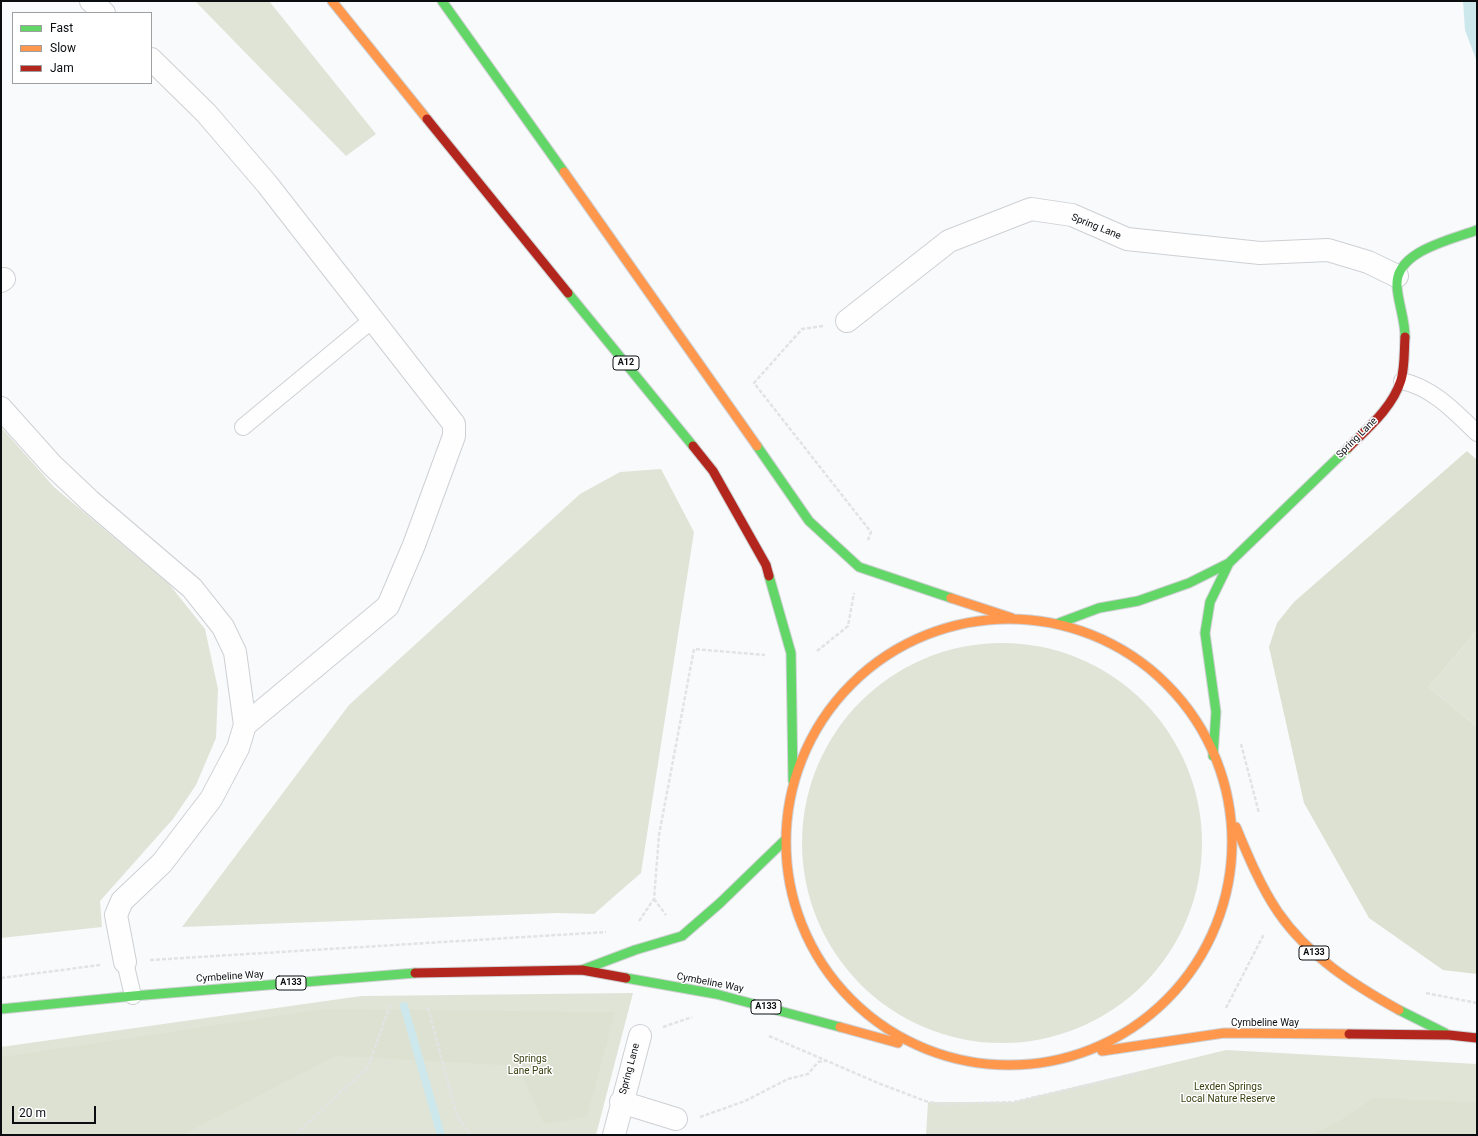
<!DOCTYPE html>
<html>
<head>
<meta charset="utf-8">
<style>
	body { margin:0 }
	#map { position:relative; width:1478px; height:1136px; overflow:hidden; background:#f8fafc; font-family:Roboto,sans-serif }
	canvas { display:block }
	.frame { position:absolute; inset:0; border:2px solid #0b0e11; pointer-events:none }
	.legend { position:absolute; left:12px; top:12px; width:140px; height:72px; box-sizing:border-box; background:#fff; border:1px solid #9d9fa0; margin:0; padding:5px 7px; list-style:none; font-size:12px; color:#0b0e11 }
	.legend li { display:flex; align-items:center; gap:8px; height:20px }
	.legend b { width:20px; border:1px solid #9d9fa0 }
	.scale { position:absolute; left:12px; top:1106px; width:84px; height:18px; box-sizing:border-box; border:2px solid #0b0e11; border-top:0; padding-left:5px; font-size:12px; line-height:14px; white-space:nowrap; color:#0b0e11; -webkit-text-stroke:3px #fff; paint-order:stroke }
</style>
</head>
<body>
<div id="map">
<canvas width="1478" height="1136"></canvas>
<div class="frame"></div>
<ul class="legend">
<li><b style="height:5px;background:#63d668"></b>Fast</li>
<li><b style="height:5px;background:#ff974d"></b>Slow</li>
<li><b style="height:5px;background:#b3261e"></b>Jam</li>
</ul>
<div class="scale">20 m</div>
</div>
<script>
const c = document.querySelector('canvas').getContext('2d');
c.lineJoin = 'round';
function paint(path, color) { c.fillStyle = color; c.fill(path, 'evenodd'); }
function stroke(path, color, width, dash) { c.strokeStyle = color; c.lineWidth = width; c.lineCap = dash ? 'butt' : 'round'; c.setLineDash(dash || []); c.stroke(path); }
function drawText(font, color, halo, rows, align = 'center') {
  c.font = font + ' Roboto,sans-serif'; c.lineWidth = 3; c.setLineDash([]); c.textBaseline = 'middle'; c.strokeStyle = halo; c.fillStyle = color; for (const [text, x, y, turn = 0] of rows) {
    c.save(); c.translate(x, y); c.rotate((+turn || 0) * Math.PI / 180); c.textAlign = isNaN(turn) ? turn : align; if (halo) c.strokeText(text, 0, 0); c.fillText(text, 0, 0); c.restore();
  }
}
paint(new Path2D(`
	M195 1H269L376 134 346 156Z
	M1 427 54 487 169 584 205 629 218 689 216 738 196 785 173 819 100 901 102 927 1 938Z
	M661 469 694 532 641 873 594 914 558 913 182 927 349 705 580 494 620 472Z
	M1477 630V727L1429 687Z
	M802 843a200 200 0 1 1 400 0a200 200 0 1 1-400 0Z
	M633 993 596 1135H1V1047L361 996Z
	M1226 1050 1477 1064V1135H926L928 1102H1013Z`), '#e0e4d7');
paint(new Path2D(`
	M1467 451 1477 460V630L1429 687 1477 727V974L1443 970 1369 918 1304 803 1269 647 1277 623 1294 602Z
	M323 1009 615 1012 587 1117 544 1124 518 1066 336 1056 182 1135H1V1057Z
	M1373 1098 1477 1102V1135H1310L1341 1120Z`), '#dde1d2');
paint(new Path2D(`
	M1463 1H1477V62L1465 30Z`), '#cde8ec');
stroke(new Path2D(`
	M404 1006 441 1135`), '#cde8ec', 8);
const lane = new Path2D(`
	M1402 381C1433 388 1454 411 1477 433
	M243 427 372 320
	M125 962 133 996`);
const street = new Path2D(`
	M91 1 104 13
	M151 59 206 113 267 184 454 424V436L414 545 388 606 245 725
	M1 281 4 279
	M847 321 949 241 1031 209 1072 215 1127 239 1260 253 1328 250 1368 262 1397 276
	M1 408 52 465 90 501 192 588 223 627 235 652 245 725 238 748 211 799 162 863 122 901 116 915 125 962
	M621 1102 676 1119
	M614 1135 640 1036`);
const fast = new Path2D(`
	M442 1 564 172
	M568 293 693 446
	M1405 337C1405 319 1398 303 1397 286 1395 251 1451 240 1477 230
	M757 446 809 521 859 567 951 598
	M769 576 791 653 793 781
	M1059 623 1099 608 1138 601 1189 583 1229 563 1348 448
	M1213 756 1216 712 1205 633 1210 602 1229 563
	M582 970 635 950 682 936 720 903 785 840
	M626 978 716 994 840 1027
	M1 1009 133 996 415 973
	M1399 1010 1445 1033`);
const slow = new Path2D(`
	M332 1 427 119
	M564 172 757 446
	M951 598 1012 618
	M786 842a223 223 0 1 1 446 0a223 223 0 1 1-446 0Z
	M1236 827C1248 856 1261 887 1278 912 1308 956 1354 985 1399 1010
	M840 1027 898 1043
	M1102 1051 1224 1033 1349 1034`);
const jam = new Path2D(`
	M427 119 568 293
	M693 446 713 471 766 565 769 576
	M1348 448C1367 429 1393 407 1401 380 1405 367 1404 351 1405 337
	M415 973 582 970 626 978
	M1349 1034 1449 1035 1477 1038`);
stroke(lane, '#ced0d3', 18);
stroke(street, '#ced0d3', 24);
stroke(fast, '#ced0d3', 11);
stroke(slow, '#ced0d3', 11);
stroke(jam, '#ced0d3', 11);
stroke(new Path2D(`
	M823 326 802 329 754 383 871 532 868 540
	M817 651 848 626 854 593
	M1241 744 1259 813
	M654 899 666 915
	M639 921 654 899 659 835 694 649 765 655
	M150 960 606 932
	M1 978 100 965
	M1426 993 1477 1003
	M428 1008 457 1116 471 1135
	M1226 1008 1264 934
	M663 1027 692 1017
	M769 1036 878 1083 928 1102 944 1104 1013 1102 1139 1073
	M700 1117 745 1101 788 1079 808 1074 818 1062 825 1061
	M295 1135 368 1067 390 1005`), '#e3e3e4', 2.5, [4, 2]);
stroke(lane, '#fefeff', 16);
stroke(street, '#fefeff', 22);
stroke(fast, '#63d668', 9);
stroke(slow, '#ff974d', 9);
stroke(jam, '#b3261e', 9);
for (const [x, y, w] of [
	[626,363,26],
	[1314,953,30],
	[291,983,30],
	[766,1007,30]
]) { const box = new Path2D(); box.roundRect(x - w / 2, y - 7, w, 14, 3); c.fillStyle = '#fff'; c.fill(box); stroke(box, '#0b0e11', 1); }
drawText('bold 9px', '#0b0e11', null, [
	["A12",626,363],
	["A133",1314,953],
	["A133",291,983],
	["A133",766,1007]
]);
drawText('10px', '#0b0e11', '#fff', [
	["Spring Lane",1096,227,22],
	["Spring Lane",1357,438,-45],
	["Cymbeline Way",230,977,-4],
	["Cymbeline Way",710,983,11],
	["Cymbeline Way",1265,1023],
	["Spring Lane",630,1069,-75]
]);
drawText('10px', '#373f0d', '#fff', [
	["Springs",530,1059],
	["Lane Park",530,1071],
	["Lexden Springs",1228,1087],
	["Local Nature Reserve",1228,1099]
]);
</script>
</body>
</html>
